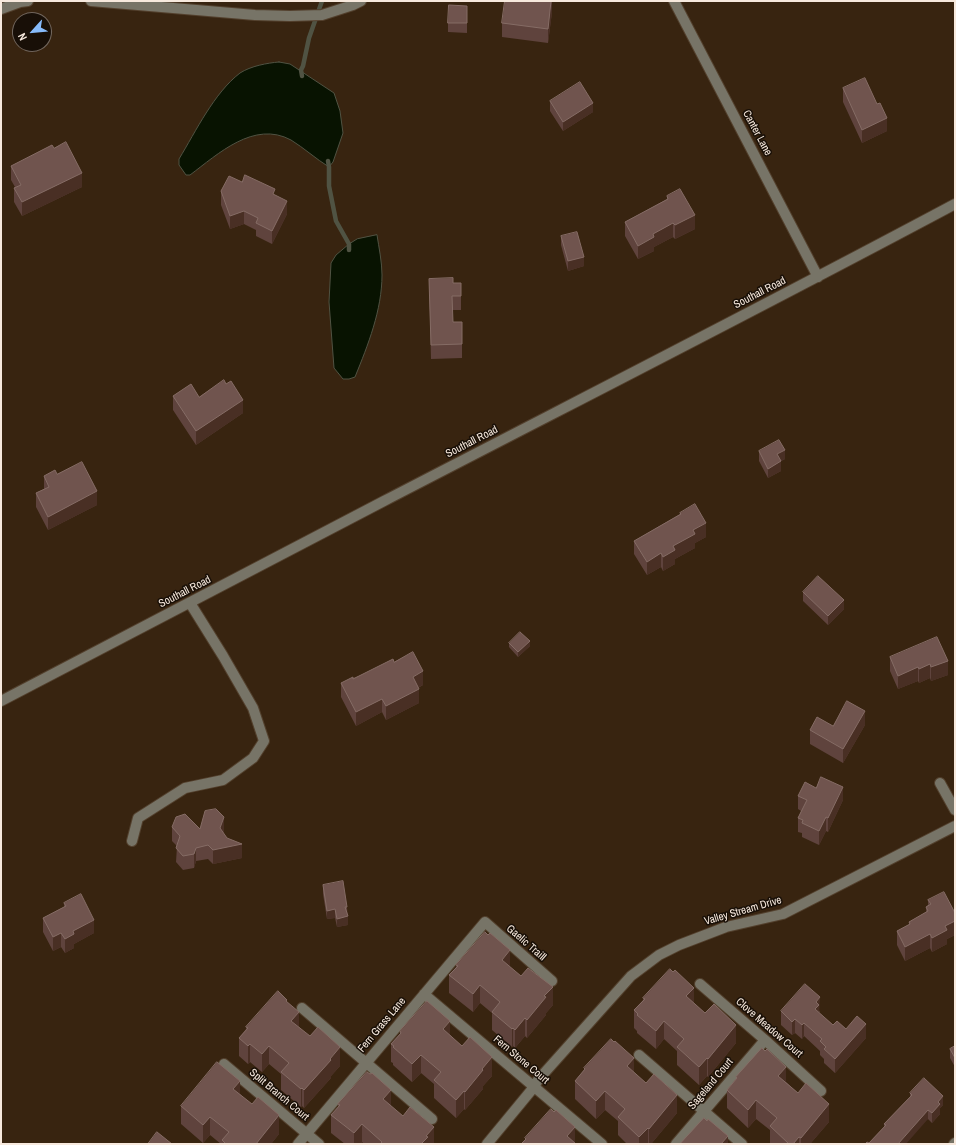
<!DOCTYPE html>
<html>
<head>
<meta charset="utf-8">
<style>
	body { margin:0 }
	#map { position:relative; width:956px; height:1145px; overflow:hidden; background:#382410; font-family:"Archivo Narrow",sans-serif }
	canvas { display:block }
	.frame { position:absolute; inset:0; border:2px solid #f7e9dd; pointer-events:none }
	.north { position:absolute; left:12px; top:12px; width:40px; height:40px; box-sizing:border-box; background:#180f07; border:1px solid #71665d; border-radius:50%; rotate:243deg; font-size:11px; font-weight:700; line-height:16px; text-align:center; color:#f7e9dd }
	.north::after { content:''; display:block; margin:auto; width:14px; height:18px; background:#87bbfb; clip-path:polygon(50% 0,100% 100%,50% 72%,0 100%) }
</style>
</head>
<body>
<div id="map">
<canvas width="956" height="1145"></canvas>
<div class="frame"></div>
<div class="north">N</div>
</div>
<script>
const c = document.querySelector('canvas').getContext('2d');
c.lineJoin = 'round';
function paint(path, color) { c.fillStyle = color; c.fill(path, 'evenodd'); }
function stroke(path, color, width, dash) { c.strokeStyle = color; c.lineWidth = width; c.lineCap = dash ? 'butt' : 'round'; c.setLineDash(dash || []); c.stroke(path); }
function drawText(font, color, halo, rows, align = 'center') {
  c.font = font + ' "Archivo Narrow",sans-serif'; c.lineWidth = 3; c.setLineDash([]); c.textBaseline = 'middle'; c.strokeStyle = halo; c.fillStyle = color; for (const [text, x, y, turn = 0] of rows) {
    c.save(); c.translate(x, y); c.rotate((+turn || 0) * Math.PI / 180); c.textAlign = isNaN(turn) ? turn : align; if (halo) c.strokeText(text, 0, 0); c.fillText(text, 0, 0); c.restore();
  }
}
const water = new Path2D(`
	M279 62 290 64 334 93 340 111 343 133 333 162 329 167C316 159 304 148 291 140 254 120 218 154 190 175H186L179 165V159C196 131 214 93 240 73 251 66 267 63 279 62Z
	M377 235C379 248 382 262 382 275 382 310 368 345 355 377L349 379H343L334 368 329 302 331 263 336 255 349 244 357 239Z`);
paint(water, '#081301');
stroke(water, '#505343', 1);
stroke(new Path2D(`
	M302 76 301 70 303 66 309 38 322 1
	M328 161 329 167V186L336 221 349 244V250`), '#505343', 4.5);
const minor = new Path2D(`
	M91 1 255 15 290 16 322 15 353 5 361 1
	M674 1 818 277
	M1 9 20 2 28 1
	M1 701C129 635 256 567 384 501 575 402 766 305 955 204
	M940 783 955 810
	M132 841 138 818 185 788 223 780 253 758 264 741 253 708 223 656 190 603
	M700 984 765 1040 821 1091
	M424 994 602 1144
	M302 1008 432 1119
	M639 1055 742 1144
	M224 1064 319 1144
	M298 1144 485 922 552 981
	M487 1144 534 1087 538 1080 631 976 659 955 679 945 726 927 783 914 955 826
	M676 1144 765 1040
	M954 1144 955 1143`);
stroke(minor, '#53402d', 12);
stroke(minor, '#777467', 10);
paint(new Path2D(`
	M552 1V12L548 43 502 37V23Z
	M467 6V33L448 32V23Z
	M843 88 887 131 862 143 843 102Z
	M550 101 593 112 563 131 550 111Z
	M54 148 82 187 22 216 14 202V188L15 187 11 180V166Z
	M242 182 275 195 287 214 272 244 256 236V230L244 224 230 229 221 205V191Z
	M667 196 695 229 675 239 673 237 654 247V251L638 259 625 236V222L667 199Z
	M561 236 584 266 568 271 561 245Z
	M429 279 453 283 461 296V310H452L453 322 462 344V358L431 359Z
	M173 396 199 397 243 413 196 445 173 410Z
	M759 451 785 459 781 461V471L768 478 759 461Z
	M44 476 97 505 48 530 36 507V493L44 489Z
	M680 513 706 537 695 543V548L675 559V564L663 571 661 567 647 575 634 554V541L680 514Z
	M803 592 844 609 828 625 803 601Z
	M509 643 530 646 518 657 509 647Z
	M890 657 948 661V675L931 681 930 678 919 683 918 681 898 689 890 671Z
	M394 662 423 685 418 688 419 703 386 720 382 712 356 726 341 697V683Z
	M865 725 843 763 810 744V730Z
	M798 796 843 800 828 832 826 831 819 845 802 837V833L798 832V818L801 811 798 809Z
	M172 827 224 831 223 833 242 858 213 864 208 859 196 861 194 868 183 870 176 862 177 846 172 841Z
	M323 885 347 907 348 925 337 927 335 918 327 919 323 894Z
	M928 900 955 913V935L947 939V944L932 952 930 948 905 961 897 945V931L909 925V922L926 912V907L928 905Z
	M64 903 94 933 74 944V948L65 953 61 947 53 951 43 932V918L64 907Z
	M456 965 510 967 553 1005 546 1013V1015L527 1038 525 1036 515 1048 513 1046 512 1047 492 1030V1013L480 1003 473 1012 449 993V975L456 967Z
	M643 998 694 1003 736 1043 708 1077 707 1076 699 1085 677 1065V1051L664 1039 656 1049 637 1033V1031L634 1028V1010L643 1000Z
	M287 1003 299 1027 340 1066 331 1076V1078L304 1108 302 1106 301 1107 281 1090V1074L269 1064 262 1072 250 1062 248 1064 239 1056V1038L246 1029V1027Z
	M781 1011H820L819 1013 833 1025 846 1029 866 1038 835 1073 824 1063V1059L820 1055V1051L804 1036 802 1039 795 1033 792 1035 781 1025Z
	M400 1031 450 1035 492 1076 483 1086V1089L465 1110 464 1109 456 1118 434 1098V1084L421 1073 412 1082 393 1065V1063L391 1062V1044L400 1034Z
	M955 1046V1067L950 1058V1049Z
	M584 1068 634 1073 677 1113 651 1144H627L618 1135V1121L605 1110 596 1119 575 1099V1081L584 1070Z
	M736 1077 786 1082 829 1122 810 1144H770V1130L756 1119 748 1128 727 1108V1090L736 1079Z
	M910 1093 943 1105 940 1108V1114L932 1123 928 1119 869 1143 884 1127V1124L910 1097Z
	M240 1094 279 1134 271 1144H221L210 1135 203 1143 181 1124V1106Z
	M338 1104 391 1106 434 1144H364L362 1142 361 1144H345L331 1133V1115L338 1107Z`), '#5f433d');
paint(new Path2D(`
	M551 1 552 12 548 43V29Z
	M593 103V112L563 131V122Z
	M887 118V131L862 143V130Z
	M82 173V187L22 216V202Z
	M287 201V214L272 244V231Z
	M244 211V224L230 229V216Z
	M695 215V229L675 239V225Z
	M673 223V237L654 247V251L638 259V246L653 234Z
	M584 257V266L568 271V261Z
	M243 400V413L196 445V431Z
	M785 450V459L777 463V454Z
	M781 461V471L768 478V469Z
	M97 491V505L48 530V517Z
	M706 523V537L695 543V548L675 559V564L663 571V557L673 546 693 530Z
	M661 553V567L647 575V562Z
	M844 600V609L828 625V616Z
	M530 641V646L518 657V652Z
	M948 661V675L931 681V667Z
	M930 664V678L919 683V669Z
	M918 667V681L898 689V676Z
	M423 671V685L413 690V677Z
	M419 689V703L386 720V706Z
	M382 699V712L356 726V712Z
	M865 711V725L843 763V749Z
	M843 787V800L828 832V818Z
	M224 817V831L220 842V828Z
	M826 817V831L819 845V831Z
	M242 844V858L213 864V850Z
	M196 848V861L194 868V854Z
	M335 909V918L327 919V911Z
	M348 916V925L337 927V919Z
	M94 920V933L74 944V948L65 953V939L73 931Z
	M955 921V935L947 939V944L932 952V938L945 926Z
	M61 933V947L53 951V937Z
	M930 934V948L905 961V947Z
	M510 950V968L502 960Z
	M480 985V1003L473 1012V994Z
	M553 987V1005L546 1013V1015L527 1038V1020L544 996Z
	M694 988V1006L686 996Z
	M820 997 819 1018 815 1023 816 1002Z
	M299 1012V1030L291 1021Z
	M525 1018V1036L515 1048V1030Z
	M795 1019V1033L792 1035V1022Z
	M450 1021V1039L443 1029Z
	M664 1021V1039L656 1049V1031Z
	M804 1023V1036L802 1039V1025Z
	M866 1024V1038L835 1073V1059Z
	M736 1025V1043L708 1077V1059Z
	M513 1028V1046L512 1047V1029Z
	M250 1044V1062L248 1064V1046Z
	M269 1046V1064L262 1072V1054Z
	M340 1047V1066L331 1076V1078L304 1108V1090Z
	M421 1055V1073L412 1082V1064Z
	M492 1057V1076L483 1086V1089L465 1110V1092L482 1069Z
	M634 1058V1076L627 1066Z
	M707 1058V1076L699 1085V1067Z
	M786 1067V1085L778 1076Z
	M240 1081V1100L233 1089Z
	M302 1088V1106L301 1107V1089Z
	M391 1090V1108L383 1099Z
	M464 1091V1109L456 1118V1100Z
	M605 1091V1110L596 1119V1101Z
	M677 1095V1113L651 1144H649V1129Z
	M943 1096V1105L940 1108V1114L932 1123V1113L938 1102Z
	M756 1100V1119L748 1128V1110Z
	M829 1104V1122L810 1144H801V1138Z
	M928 1110V1119L906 1144H898Z
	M279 1115V1134L271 1144H256Z
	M210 1117V1135L203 1143V1125Z
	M362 1124V1142L361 1144H354V1133Z
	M434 1127V1144H421L426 1136Z
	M575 1127V1144L567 1136Z
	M648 1128V1144H639V1137Z
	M728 1136V1144H721Z
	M799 1137V1144H793Z`), '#492f24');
const building = new Path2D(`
	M505 1H551L548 29 502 23Z
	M449 5 467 6V23H448Z
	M865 78 877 104 880 103 887 118 862 130 843 88Z
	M580 82 593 103 563 122 550 101Z
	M66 142 82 173 22 202 14 188 21 185 11 166 52 145 54 148Z
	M245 175 275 189 273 194 287 201 272 231 256 223 258 218 244 211 230 216 221 191 229 176 242 182Z
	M680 189 695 215 675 225 673 223 653 234 654 237 638 246 625 222 668 199 667 196Z
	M577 232 584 257 568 261 561 236Z
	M453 278V283H461V296H452L453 322H462V344L431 345 429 279Z
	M224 380 226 384 231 381 243 400 196 431 173 396 191 384 199 397Z
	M779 440 785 450 777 454 781 461 768 469 759 451Z
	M82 462 97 491 48 517 36 493 49 487 44 476 55 470 57 474Z
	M695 504 706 523 693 530 695 534 673 546 675 550 663 557 661 553 647 562 634 541 681 514 680 513Z
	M818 576 844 600 828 616 803 592Z
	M520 632 530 641 518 652 509 643Z
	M937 637 948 661 931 667 930 664 919 669 918 667 898 676 890 657Z
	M413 652 423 671 413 677 419 689 386 706 382 699 356 712 341 683 353 677V679L393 659 394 662Z
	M847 701 865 711 843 749 810 730 817 717 833 726Z
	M821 777 843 787 828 818 826 817 819 831 802 823 803 820 798 818 807 800 798 796 805 782 816 788Z
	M216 809 224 817 220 828 227 838 242 844 213 850 208 845 196 848 194 854 183 856 176 848 180 836 172 827 176 817 185 814 200 829 205 811Z
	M343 881 347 907H345L348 916 337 919 335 909 327 911 323 885Z
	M944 892 955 913V921L945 926 947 930 932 938 930 934 905 947 897 931 910 924 909 922 928 911 926 907 931 904 928 900Z
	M81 894 94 920 73 931 74 934 65 939 61 933 53 937 43 918 66 906 64 903Z
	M485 932 488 935 490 933 510 950 502 960 521 976 528 968 553 987 544 996 546 997 527 1020 525 1018 515 1030 513 1028 512 1029 492 1012 500 1002 480 985 473 994 449 975 458 966 456 965Z
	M670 969 673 972 675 970 694 988 686 996 705 1013 714 1004 736 1025 708 1059 707 1058 699 1067 677 1047 684 1039 664 1021 656 1031 637 1015 638 1014 634 1010 645 999 643 998Z
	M805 984 820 997 816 1002 819 1005 815 1009 833 1025 837 1021 846 1029 857 1016 866 1024 835 1059 824 1049 826 1047 820 1041 822 1039 804 1023 802 1025 795 1019 792 1022 781 1011Z
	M278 991 287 1000 286 1001 299 1012 291 1021 310 1036 318 1027 340 1047 330 1059 331 1060 304 1090 302 1088 301 1089 281 1072 289 1063 269 1046 262 1054 250 1044 248 1046 239 1038 248 1028 246 1027Z
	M427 1001 450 1021 443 1029 462 1046 470 1037 492 1057 482 1069 483 1070 465 1092 464 1091 456 1100 434 1080 441 1072 421 1055 412 1064 393 1047 394 1046 391 1044 401 1033 400 1031Z
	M611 1039 614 1042 615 1041 634 1058 627 1066 646 1083 654 1074 677 1095 649 1129 648 1128 639 1137 618 1117 625 1109 605 1091 596 1101 575 1081 585 1069 584 1068Z
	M955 1046V1058L950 1049Z
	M762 1048 765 1051 767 1049 786 1067 778 1076 798 1093 806 1083 829 1104 801 1138 799 1137 793 1144H789L770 1126 777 1118 756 1100 748 1110 727 1090 737 1078 736 1077Z
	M217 1062 240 1081 233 1089 252 1104 258 1097 279 1115 256 1144H226L222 1140 229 1132 210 1117 203 1125 181 1106Z
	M367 1072 370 1074 372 1073 391 1090 383 1099 403 1116 410 1107 434 1127 426 1136 428 1137 421 1144H380L382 1142 362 1124 354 1133 331 1115 340 1105 338 1104Z
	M924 1078 943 1096 938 1102 940 1104 932 1113 928 1110 898 1144H865L867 1142 869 1143 886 1125 884 1124 912 1095 910 1093Z
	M551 1109 554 1112 556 1110 575 1127 567 1136 576 1144H521L526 1139 525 1138Z
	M704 1118 707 1121 708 1119 728 1136 721 1144H680Z
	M157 1132 172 1144H148Z`);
paint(building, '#70544e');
stroke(building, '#856c65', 1);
drawText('11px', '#f7e9dd', '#180f07', [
	["Canter Lane",757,133,62],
	["Southall Road",760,293,-27],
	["Southall Road",472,442,-27],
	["Southall Road",185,592,-27],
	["Valley Stream Drive",743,911,-16],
	["Gaelic Traill",526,943,41],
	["Fern Grass Lane",382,1025,-50],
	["Clove Meadow Court",769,1028,41],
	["Fern Stone Court",521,1060,40],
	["Sageland Court",711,1084,-50],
	["Split Branch Court",279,1095,40]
]);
</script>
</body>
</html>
